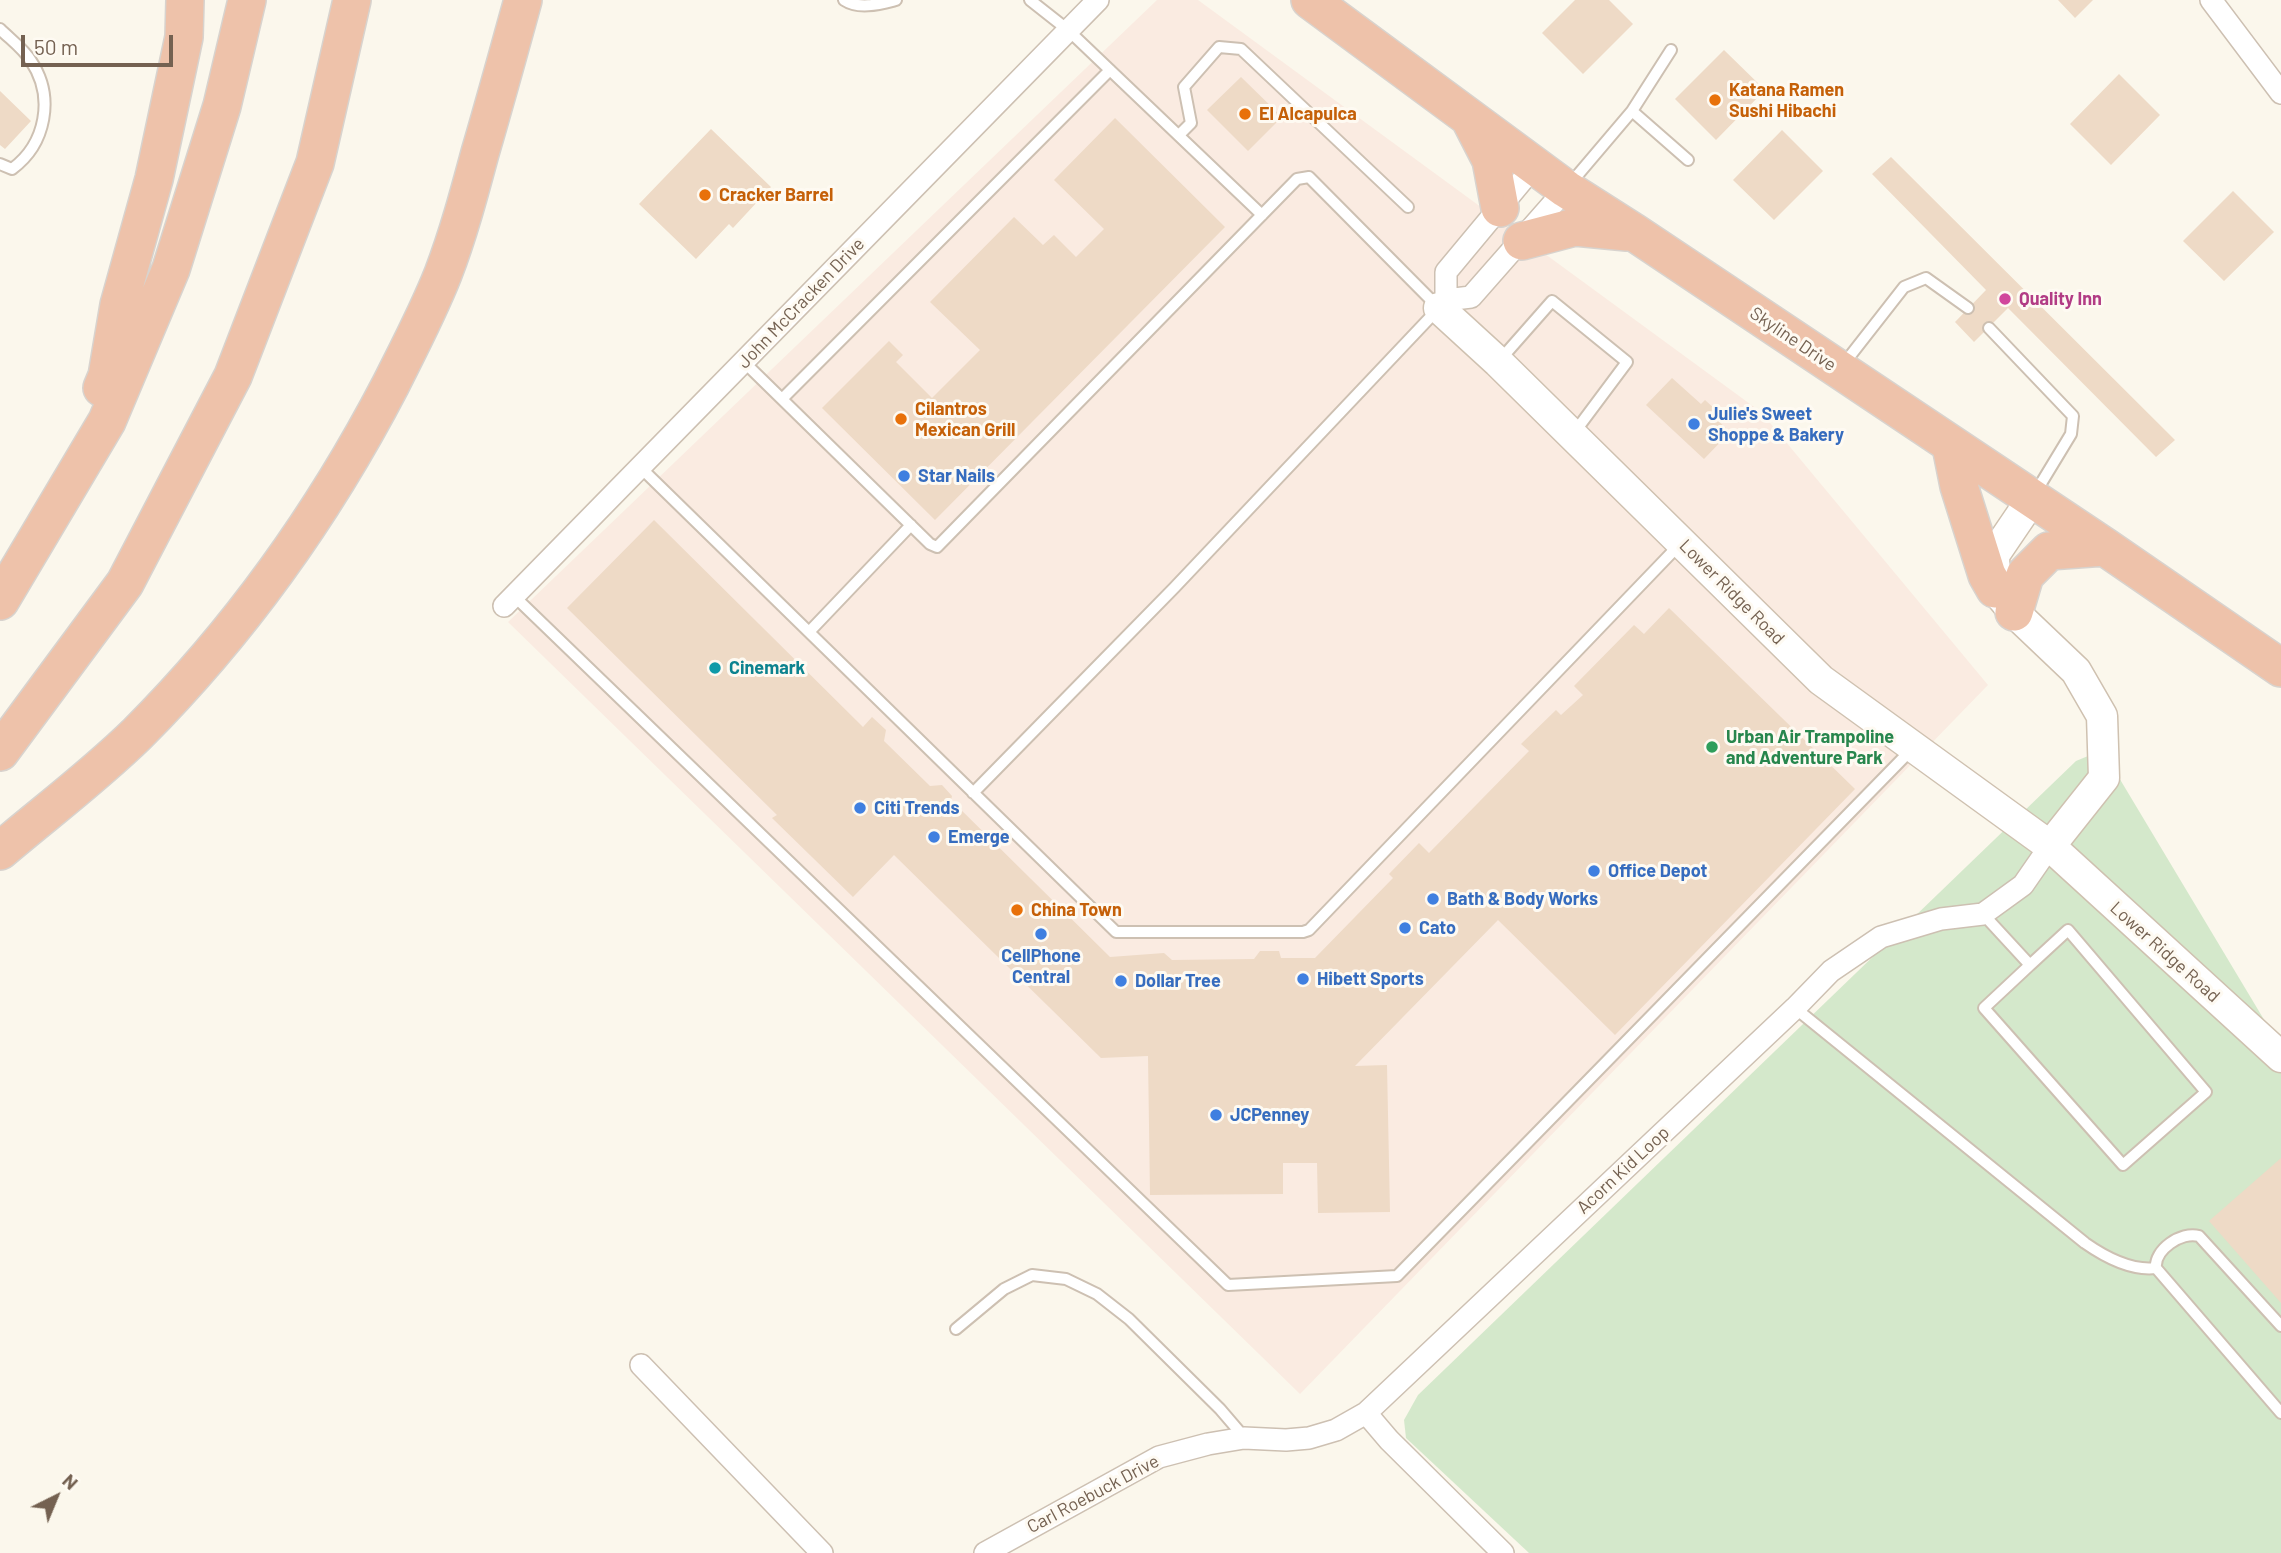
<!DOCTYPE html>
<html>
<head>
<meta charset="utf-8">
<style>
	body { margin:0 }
	#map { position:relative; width:2281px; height:1553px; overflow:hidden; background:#fbf7ec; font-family:Barlow,sans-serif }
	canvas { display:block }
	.north { position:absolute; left:21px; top:1462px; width:70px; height:70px; -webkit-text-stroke:5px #fefaf2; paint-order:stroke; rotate:43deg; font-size:19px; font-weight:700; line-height:28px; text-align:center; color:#746151 }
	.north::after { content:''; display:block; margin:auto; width:24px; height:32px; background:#746151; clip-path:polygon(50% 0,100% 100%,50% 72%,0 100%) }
	.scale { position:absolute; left:21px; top:35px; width:152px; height:32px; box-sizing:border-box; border:4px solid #746151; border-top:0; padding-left:9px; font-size:21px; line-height:24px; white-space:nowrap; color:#746151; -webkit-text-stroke:5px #fefaf2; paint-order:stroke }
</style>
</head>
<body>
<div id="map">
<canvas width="2281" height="1553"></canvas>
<div class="north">N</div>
<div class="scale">50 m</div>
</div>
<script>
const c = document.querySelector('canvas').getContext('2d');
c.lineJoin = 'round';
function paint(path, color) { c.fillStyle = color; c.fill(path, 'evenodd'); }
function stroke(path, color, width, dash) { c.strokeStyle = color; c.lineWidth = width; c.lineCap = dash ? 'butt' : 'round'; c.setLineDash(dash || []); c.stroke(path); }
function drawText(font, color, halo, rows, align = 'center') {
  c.font = font + ' Barlow,sans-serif'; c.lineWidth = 6; c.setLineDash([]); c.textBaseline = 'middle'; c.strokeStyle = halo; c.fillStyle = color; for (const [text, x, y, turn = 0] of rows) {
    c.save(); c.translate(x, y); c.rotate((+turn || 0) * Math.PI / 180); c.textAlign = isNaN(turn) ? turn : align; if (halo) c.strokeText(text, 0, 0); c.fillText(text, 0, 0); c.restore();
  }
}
paint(new Path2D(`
	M1157 0H1198L1761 412 1988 685 1300 1394 508 622Z`), '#faebe1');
paint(new Path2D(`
	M2101 755 2106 756 2281 1048V1553H1529L1406 1438 1404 1420 1418 1395 2076 761 2088 756Z`), '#d4e8cb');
paint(new Path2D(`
	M1575 0H1609L1633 24 1583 74 1542 33Z
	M2058 0H2093L2075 18Z
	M1724 50 1765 90 1716 140 1675 99Z
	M2119 74 2160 115 2111 165 2070 124Z
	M1241 77 1282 117 1248 151 1207 110Z
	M0 91 31 121 5 149 0 145Z
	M1115 118 1225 227 935 520 822 408 889 341 903 355 896 362 932 398 980 350 930 302 1014 217 1043 245 1054 235 1076 257 1104 229 1054 180Z
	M711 129 771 187 733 228 729 224 696 259 639 204Z
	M1782 130 1823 171 1774 220 1733 180Z
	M1891 157 2175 440 2156 457 2008 308 1974 342 1955 322 1986 290 1872 174Z
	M2233 191 2274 232 2224 281 2183 241Z
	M1672 378 1701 404 1705 400 1717 411 1713 416 1730 432 1704 459 1646 405Z
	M654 520 863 727 872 717 886 730 884 741 930 786 942 785 952 796 951 800 1110 957 1164 953 1172 960 1254 959 1260 951H1279L1281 958H1315L1393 878 1389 874 1419 843 1429 853 1529 751 1521 744 1556 710 1561 715 1583 695 1574 686 1634 625 1644 634 1669 608 1855 789 1615 1035 1498 920 1355 1066 1387 1065 1390 1212 1318 1213 1317 1163H1283V1194L1150 1195 1148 1056 1101 1058 894 855 853 897 772 818 777 815 567 608Z
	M2281 1158V1303L2209 1221Z`), '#eedac6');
const lane = new Path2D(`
	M844 0C859 10 880 4 896 0
	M1030 0 1068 30 1262 215
	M0 29C10 39 24 49 31 61 55 97 46 144 12 169L0 164
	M1632 111 1688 160
	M1179 135 1191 123 1184 87 1219 47 1241 49 1408 207
	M1570 184 1632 111 1671 50
	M1989 328 2073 416 2071 434 2034 495
	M1500 360 1552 301 1627 362 1574 433
	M744 362 930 544 937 547 1297 179 1309 177 1439 308 1174 588 973 793
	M1843 365 1904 287 1926 278 1968 308
	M782 399 1110 70
	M640 467 1116 932H1303L1309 930 1680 544
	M514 596 1228 1285 1397 1276 1912 749
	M809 632 911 525
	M1983 914 2030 965 1984 1008 2123 1165 2206 1092 2068 930 2030 965
	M1795 1008 2085 1243C2105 1257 2131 1271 2156 1268L2281 1413
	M2156 1268C2154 1250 2181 1231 2199 1236L2281 1326
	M956 1329 1004 1289 1032 1275 1066 1279 1097 1294 1129 1319 1220 1409 1244 1437`);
const street = new Path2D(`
	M2211 0 2281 93
	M1446 300 1471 297 1566 189
	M1439 308 1446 300V272L1535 165
	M504 606 1098 0
	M641 1365 822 1553
	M1366 1413 1389 1440 1503 1553
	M985 1553 1159 1457 1208 1444 1244 1438 1286 1440 1309 1438 1336 1430 1366 1413 1795 1008 1831 971 1881 937 1941 919 1983 914 2023 885 2050 846`);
const secondary = new Path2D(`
	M1439 308 1498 362 1821 680 2050 846
	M2032 499 1994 555 1995 589 2014 612 2076 671 2102 716 2104 778 2050 846 2281 1057`);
const highway = new Path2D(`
	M1310 0 1566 189 1635 233 2105 547 2281 668
	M1471 121 1491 160 1500 208
	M1522 241 1575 227 1627 232
	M102 388 107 376 119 305 154 179 184 37 185 0
	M1951 446 1959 486 1987 575 1995 589
	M0 601 107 421 171 269 222 106 247 0
	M2014 612 2025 575 2049 551 2105 547
	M0 752 125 583 233 376 315 163 352 0
	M0 851C46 812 94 776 137 734 241 630 323 515 391 384 409 348 428 312 443 274 458 235 469 194 480 153 495 102 509 51 523 0`);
stroke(lane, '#cdc0b2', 14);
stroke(street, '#cdc0b2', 24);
stroke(secondary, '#cfc1b0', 33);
stroke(highway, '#d8d3ce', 40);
stroke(lane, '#fff', 10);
stroke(street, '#fff', 21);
stroke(secondary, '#fff', 30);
stroke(highway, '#eec2aa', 37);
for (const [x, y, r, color] of [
	[1715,100,7,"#e8710a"],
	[1245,114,7,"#e8710a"],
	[705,195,7,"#e8710a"],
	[2005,299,7,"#d1479c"],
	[901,419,7,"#e8710a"],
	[1694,424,7,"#3f7fe0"],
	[904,476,7,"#3f7fe0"],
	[715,668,7,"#0f9aa8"],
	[1712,747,7,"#2e9e5b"],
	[860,808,7,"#3f7fe0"],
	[934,837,7,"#3f7fe0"],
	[1594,871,7,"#3f7fe0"],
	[1433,899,7,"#3f7fe0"],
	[1017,910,7,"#e8710a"],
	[1405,928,7,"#3f7fe0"],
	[1041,934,7,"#3f7fe0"],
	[1303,979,7,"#3f7fe0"],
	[1121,981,7,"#3f7fe0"],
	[1216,1115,7,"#3f7fe0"]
]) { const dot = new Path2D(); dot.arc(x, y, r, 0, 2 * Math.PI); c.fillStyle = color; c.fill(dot); stroke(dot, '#fefaf2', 2.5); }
drawText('bold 18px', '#c56008', '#fefaf2', [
	["Katana Ramen",1729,90],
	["Sushi Hibachi",1729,111],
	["El Alcapulca",1259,114],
	["Cracker Barrel",719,195],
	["Cilantros",915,409],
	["Mexican Grill",915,430],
	["China Town",1031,910]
], 'left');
drawText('bold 18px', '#b23c85', '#fefaf2', [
	["Quality Inn",2019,299]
], 'left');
drawText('18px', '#746151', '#fefaf2', [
	["John McCracken Drive",801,303,-46],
	["Skyline Drive",1793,339,34],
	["Lower Ridge Road",1732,592,45],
	["Lower Ridge Road",2165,952,42],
	["Acorn Kid Loop",1623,1170,-43],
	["Carl Roebuck Drive",1093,1494,-28]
]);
drawText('bold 18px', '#366cbe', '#fefaf2', [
	["Julie's Sweet",1708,414],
	["Shoppe & Bakery",1708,435],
	["Star Nails",918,476],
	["Citi Trends",874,808],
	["Emerge",948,837],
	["Office Depot",1608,871],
	["Bath & Body Works",1447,899],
	["Cato",1419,928],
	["CellPhone",1041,956,"center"],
	["Central",1041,977,"center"],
	["Hibett Sports",1317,979],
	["Dollar Tree",1135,981],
	["JCPenney",1230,1115]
], 'left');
drawText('bold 18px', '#0d838f', '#fefaf2', [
	["Cinemark",729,668]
], 'left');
drawText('bold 18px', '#27864d', '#fefaf2', [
	["Urban Air Trampoline",1726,737],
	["and Adventure Park",1726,758]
], 'left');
</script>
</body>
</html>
